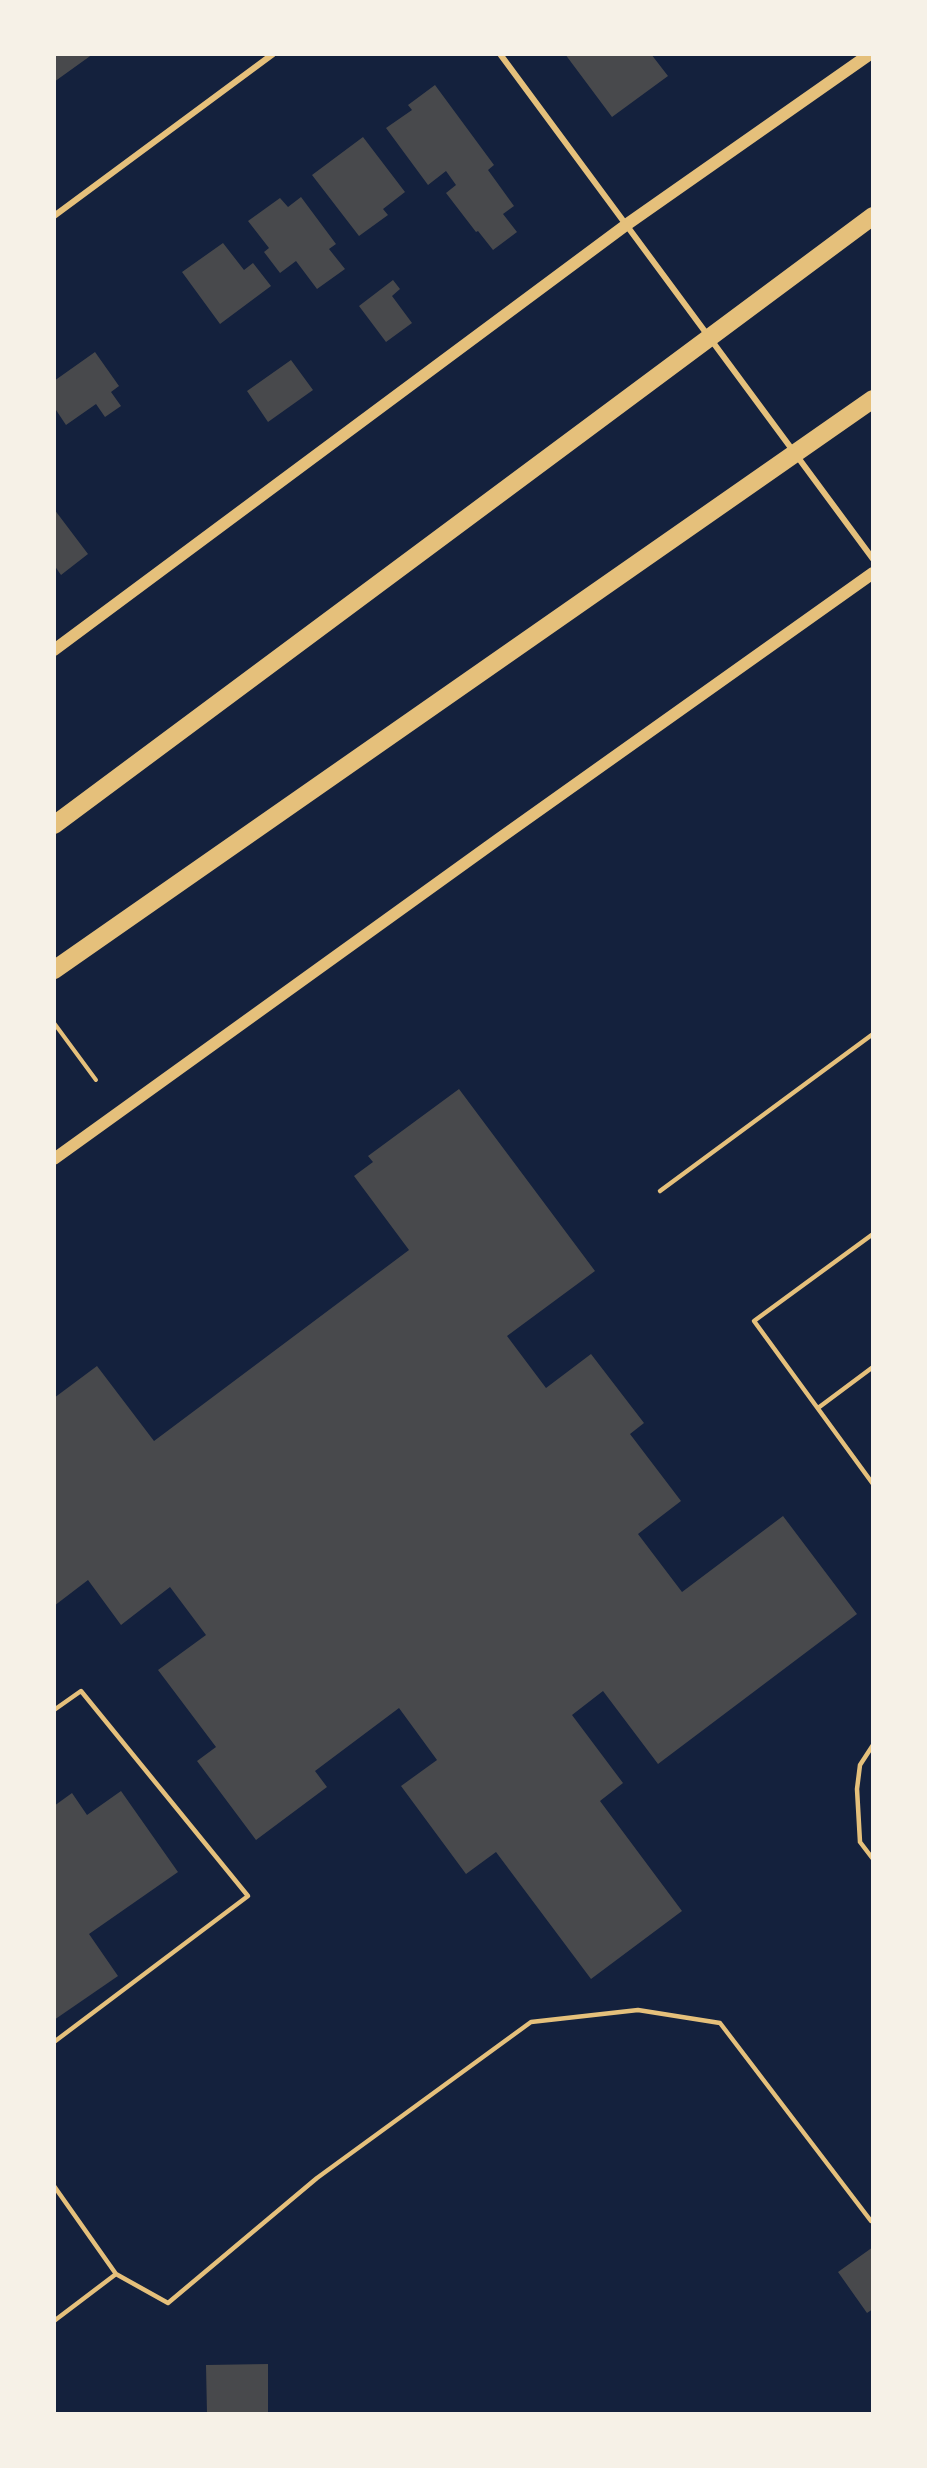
<!DOCTYPE html>
<html>
<head>
<meta charset="utf-8">
<style>
	body { margin:0 }
	#map { position:relative; width:927px; height:2468px; overflow:hidden; background:#14213d; font-family:Montserrat,sans-serif }
	canvas { display:block }
	.frame { position:absolute; inset:0; border:56px solid #f6f1e7; pointer-events:none }
</style>
</head>
<body>
<div id="map">
<canvas width="927" height="2468"></canvas>
<div class="frame"></div>
</div>
<script>
const c = document.querySelector('canvas').getContext('2d');
c.lineJoin = 'round';
function paint(path, color) { c.fillStyle = color; c.fill(path, 'evenodd'); }
function stroke(path, color, width, dash) { c.strokeStyle = color; c.lineWidth = width; c.lineCap = dash ? 'butt' : 'round'; c.setLineDash(dash || []); c.stroke(path); }
paint(new Path2D(`
	M54 54H93L54 82Z
	M565 54H651L668 76 612 117Z
	M435 85 494 165 488 170 514 206 503 214 517 232 493 250 478 231 476 232 446 193 456 185 446 171 428 185 386 128 412 110 408 105Z
	M363 137 405 192 383 209 388 215 359 236 312 175Z
	M301 197 336 244 329 249 345 269 317 289 296 261 280 273 264 252 269 248 248 221 280 198 288 207Z
	M223 243 244 270 253 263 271 286 220 324 182 272Z
	M393 280 400 289 392 296 412 323 386 342 359 306Z
	M95 352 119 386 111 392 121 406 105 417 96 404 66 425 54 407V381Z
	M291 360 313 390 268 422 247 391Z
	M54 509 88 554 61 575 54 565Z
	M459 1089 595 1271 507 1336 546 1388 591 1354 644 1423 630 1434 681 1501 638 1534 682 1592 783 1516 857 1614 658 1764 603 1691 572 1715 623 1783 600 1801 682 1911 591 1979 496 1852 466 1874 401 1786 437 1760 399 1708 315 1771 327 1787 256 1840 197 1761 216 1747 158 1670 206 1635 170 1587 121 1625 88 1580 54 1606V1398L97 1366 154 1441 409 1250 354 1176 373 1162 368 1156Z
	M121 1791 178 1872 89 1934 118 1976 54 2020V1806L72 1793 87 1815Z
	M873 2247V2309L867 2313 838 2272Z
	M268 2364V2414H207L206 2365Z`), '#48494c');
stroke(new Path2D(`
	M54 1023 96 1080`), '#e5c07b', 4);
stroke(new Path2D(`
	M660 1191 873 1034
	M873 1234 754 1321 873 1484
	M818 1408 873 1367
	M54 1710 81 1691 248 1896 54 2042
	M873 1745 860 1765 857 1789 860 1842 873 1859
	M54 2186 116 2274
	M54 2321 116 2274 168 2303 317 2178 531 2022 638 2010 720 2023 871 2221 873 2220`), '#e5c07b', 4.5);
stroke(new Path2D(`
	M500 54 873 559
	M54 216 273 54`), '#e5c07b', 6);
stroke(new Path2D(`
	M54 650 626 225 870 54
	M54 1159 500 838 873 573`), '#e5c07b', 12);
stroke(new Path2D(`
	M54 825 873 216
	M54 970 873 399`), '#e5c07b', 18);
</script>
</body>
</html>
